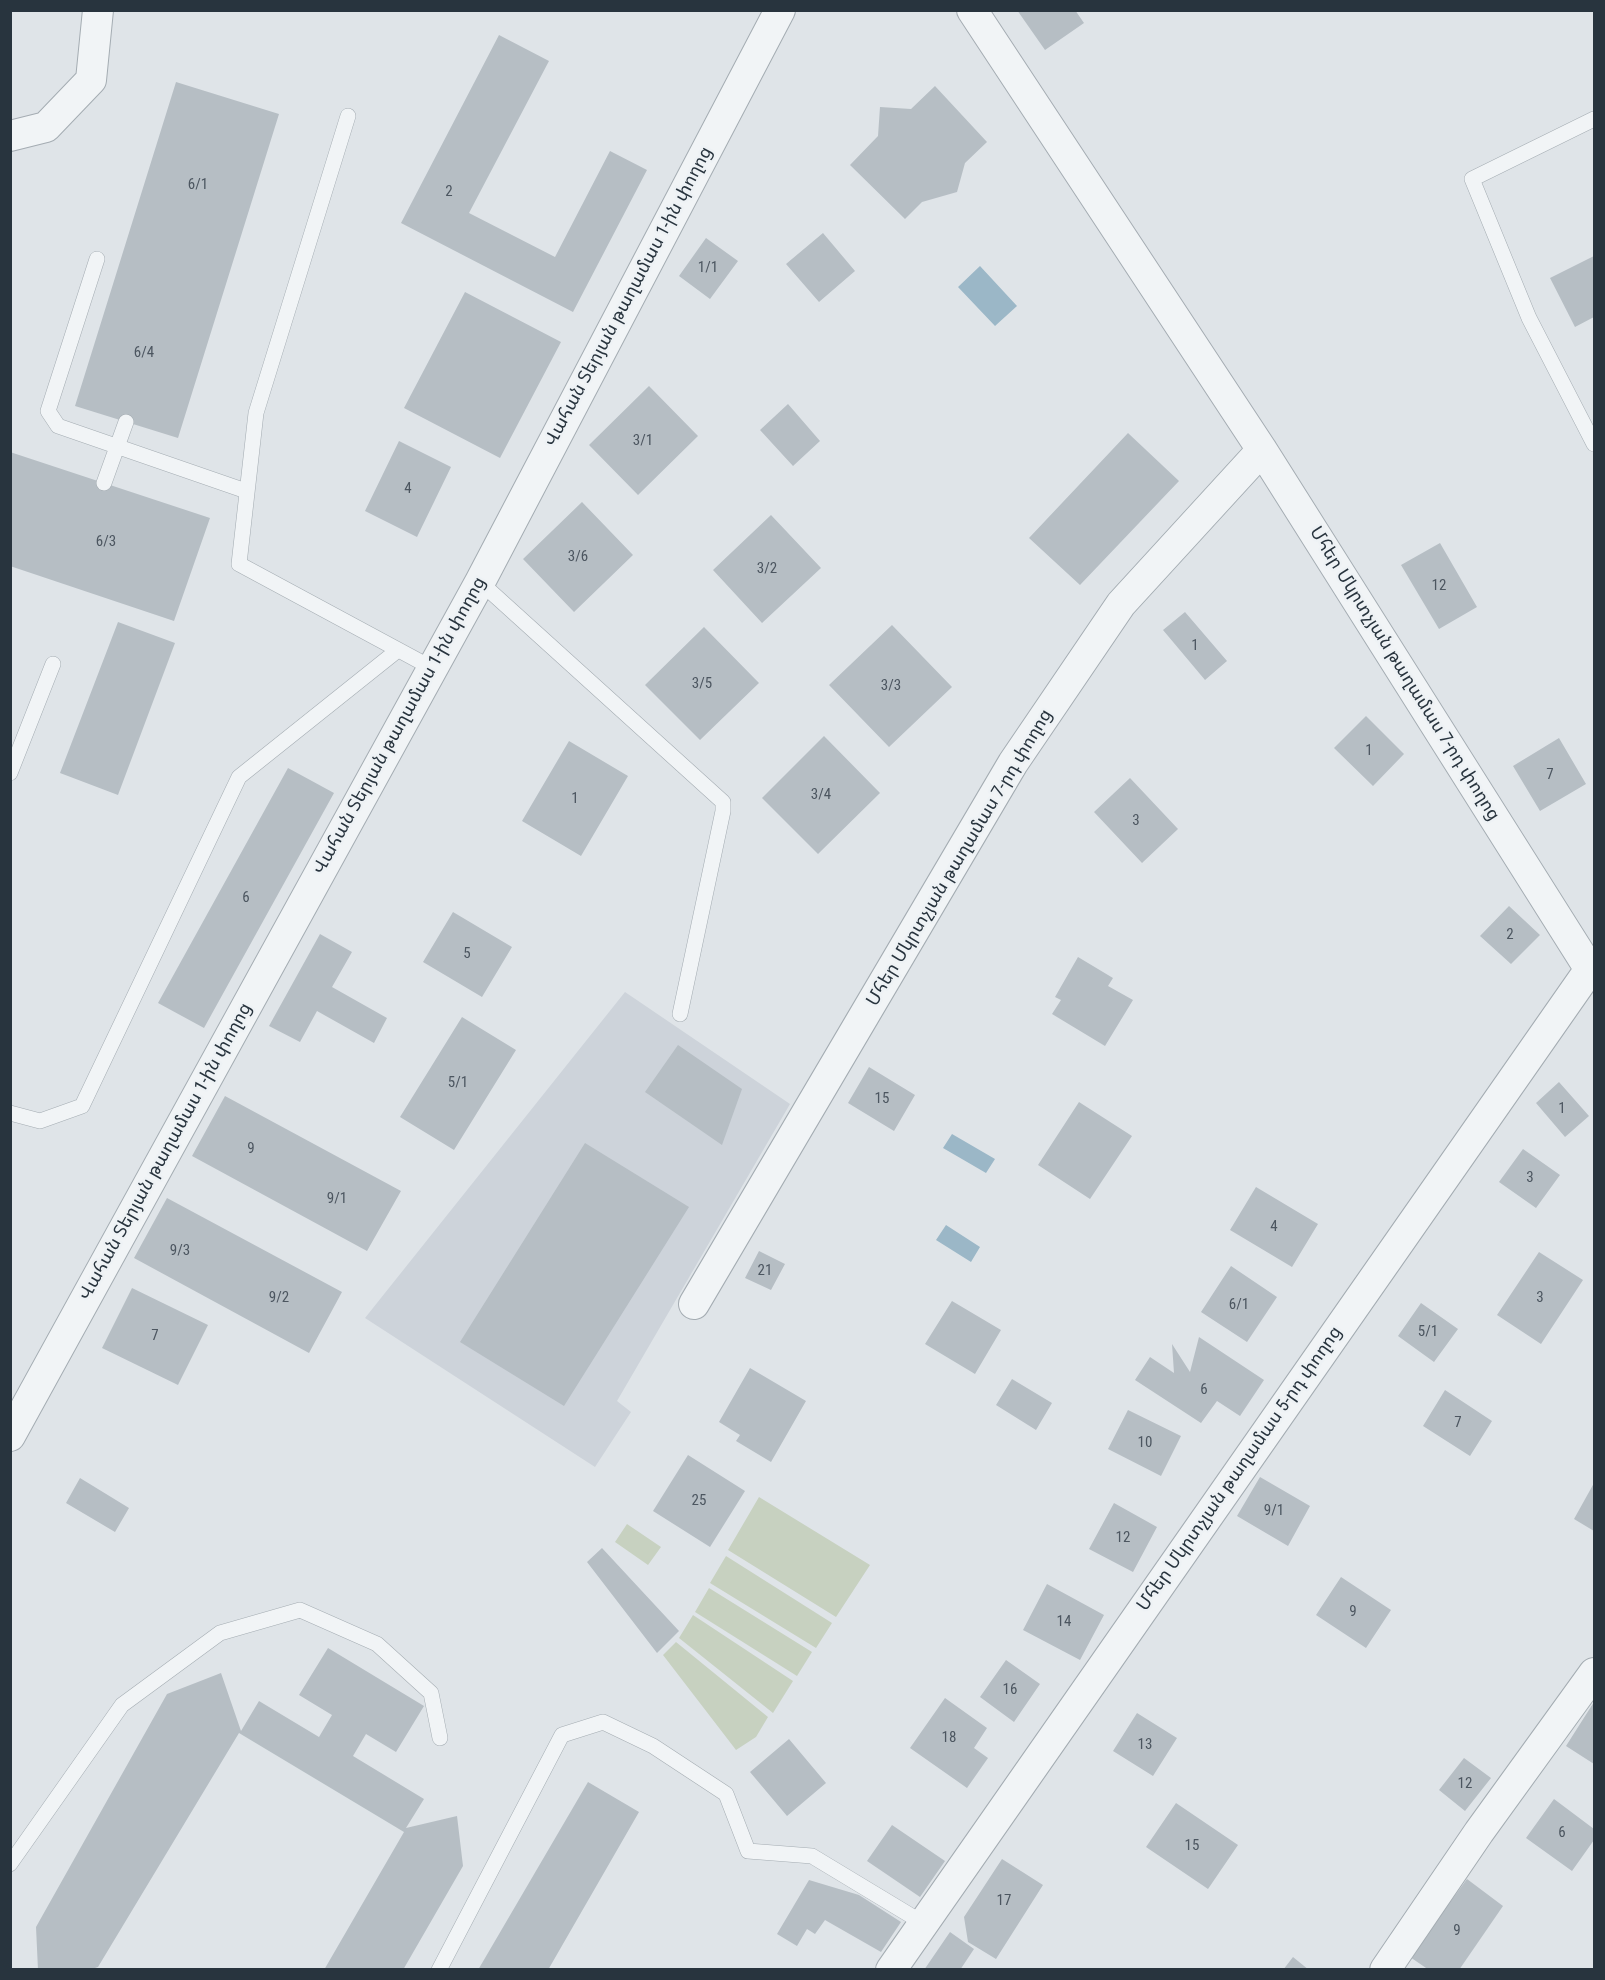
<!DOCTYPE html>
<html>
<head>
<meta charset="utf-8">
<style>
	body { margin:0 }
	#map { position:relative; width:1605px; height:1980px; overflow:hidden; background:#dfe4e8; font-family:"Roboto Condensed",sans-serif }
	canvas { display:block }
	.frame { position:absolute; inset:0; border:12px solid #28343e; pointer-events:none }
</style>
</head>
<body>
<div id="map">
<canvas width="1605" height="1980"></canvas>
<div class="frame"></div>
</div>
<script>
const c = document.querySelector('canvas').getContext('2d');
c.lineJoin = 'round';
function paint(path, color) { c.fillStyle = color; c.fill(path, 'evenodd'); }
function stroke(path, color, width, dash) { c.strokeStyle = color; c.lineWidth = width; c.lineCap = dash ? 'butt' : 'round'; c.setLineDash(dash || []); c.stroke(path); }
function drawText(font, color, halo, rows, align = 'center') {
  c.font = font + ' "Roboto Condensed","Noto Sans Armenian",sans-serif'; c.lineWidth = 5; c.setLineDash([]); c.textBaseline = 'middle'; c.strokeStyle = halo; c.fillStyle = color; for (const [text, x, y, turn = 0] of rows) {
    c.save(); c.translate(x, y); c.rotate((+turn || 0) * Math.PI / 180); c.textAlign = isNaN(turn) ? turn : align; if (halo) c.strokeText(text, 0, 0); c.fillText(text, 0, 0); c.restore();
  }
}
paint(new Path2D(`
	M625 992 790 1104 617 1401 631 1412 595 1467 365 1318Z`), '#cdd3da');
paint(new Path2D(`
	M759 1497 870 1565 836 1617 728 1550Z
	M627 1524 661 1547 648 1565 615 1542Z
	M726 1556 832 1623 816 1648 710 1583Z
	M709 1588 812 1652 797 1676 695 1612Z
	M693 1615 793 1681 773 1713 679 1638Z
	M676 1642 768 1717 756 1737 736 1750 663 1655Z`), '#c7d1c0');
paint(new Path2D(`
	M980 266 1017 306 995 326 958 287Z
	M952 1134 995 1159 986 1173 943 1148Z
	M946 1225 980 1247 971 1262 936 1240Z`), '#9bb7c7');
paint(new Path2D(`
	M1017 10H1075L1084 23 1045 50Z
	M499 35 549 61 469 213 555 257 610 151 647 170 573 312 401 223Z
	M176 82 279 114 178 438 75 406Z
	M935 86 987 142 965 163 957 192 922 202 905 219 850 165 878 136 880 107 911 109Z
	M823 233 855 271 819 302 786 264Z
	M706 238 738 261 710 299 679 276Z
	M1594 256V317L1575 327 1550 278Z
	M465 292 561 342 500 458 404 408Z
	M649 386 698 436 638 495 589 445Z
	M788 404 820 441 793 466 760 430Z
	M1128 433 1179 481 1080 585 1029 538Z
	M399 441 451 467 417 537 365 511Z
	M10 452 210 518 174 621 10 566Z
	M582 502 633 555 574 612 523 559Z
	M771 515 821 568 762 623 713 570Z
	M1440 543 1477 607 1439 629 1401 565Z
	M1185 612 1227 661 1205 680 1163 630Z
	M118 622 175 643 118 795 60 773Z
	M892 625 952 687 889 747 829 685Z
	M704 627 759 683 700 740 645 685Z
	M1366 716 1404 754 1373 786 1334 748Z
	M824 736 880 793 818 854 762 798Z
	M1559 738 1586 784 1540 811 1513 766Z
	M569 741 628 776 581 856 522 821Z
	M288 768 334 793 204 1028 158 1003Z
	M1130 778 1178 829 1142 863 1094 812Z
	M1509 906 1540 935 1511 964 1480 936Z
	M453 912 512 947 482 997 423 962Z
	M320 934 352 952 332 987 387 1018 374 1043 317 1011 300 1042 269 1026Z
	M1078 957 1113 978 1108 986 1133 1000 1105 1046 1052 1014 1061 1000 1055 997Z
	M462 1017 516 1050 454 1150 400 1117Z
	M678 1045 742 1089 722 1145 645 1092Z
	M869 1067 915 1095 894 1131 848 1103Z
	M1559 1082 1589 1116 1565 1137 1536 1103Z
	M225 1096 401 1191 367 1251 192 1156Z
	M1079 1102 1132 1136 1090 1199 1038 1165Z
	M585 1143 689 1207 564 1406 460 1342Z
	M1523 1149 1560 1175 1536 1208 1499 1182Z
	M1256 1187 1318 1224 1292 1267 1230 1230Z
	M167 1198 342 1292 309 1353 134 1258Z
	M759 1251 785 1264 771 1290 745 1278Z
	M1539 1252 1583 1280 1541 1344 1497 1315Z
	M1231 1266 1277 1297 1247 1342 1201 1312Z
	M132 1288 208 1325 178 1385 102 1348Z
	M952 1301 1001 1330 975 1374 925 1344Z
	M1421 1303 1458 1329 1434 1362 1398 1336Z
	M1199 1337 1264 1380 1240 1416 1217 1401 1201 1423 1135 1380 1150 1357 1174 1373 1172 1344 1190 1372Z
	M750 1368 806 1401 771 1462 736 1441 740 1435 719 1422Z
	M1012 1379 1052 1403 1036 1430 996 1405Z
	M1445 1390 1492 1421 1470 1456 1423 1426Z
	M1128 1410 1181 1436 1161 1476 1108 1449Z
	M688 1455 745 1491 710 1547 653 1511Z
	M1260 1477 1310 1506 1288 1546 1237 1516Z
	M80 1478 129 1508 115 1532 66 1503Z
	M1594 1483V1531L1574 1519Z
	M1114 1503 1157 1527 1133 1572 1089 1549Z
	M602 1548 679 1631 657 1653 587 1562Z
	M1341 1577 1391 1610 1366 1648 1316 1615Z
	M1047 1584 1104 1615 1080 1660 1023 1630Z
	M328 1648 424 1706 396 1752 366 1734 353 1756 424 1799 406 1828 457 1816 463 1866 403 1970H324L404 1832 239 1733 98 1967 89 1970H38L36 1927 167 1694 221 1673 241 1731 259 1701 319 1737 332 1715 299 1695Z
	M1006 1660 1040 1684 1014 1722 980 1697Z
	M945 1698 987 1728 974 1748 988 1758 967 1788 910 1748Z
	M1594 1702V1764L1566 1746Z
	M1137 1713 1177 1738 1153 1776 1113 1751Z
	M789 1739 826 1783 787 1816 750 1772Z
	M1464 1758 1491 1778 1465 1811 1439 1790Z
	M588 1782 639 1812 548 1970H478Z
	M1554 1799 1594 1829V1840L1572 1871 1526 1838Z
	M1176 1803 1238 1845 1208 1889 1146 1847Z
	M892 1825 945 1861 920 1897 867 1861Z
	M1002 1859 1043 1885 996 1959 968 1942 964 1917Z
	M1467 1879 1503 1906 1459 1970H1429L1410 1957Z
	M809 1880 859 1895 901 1922 881 1952 825 1920 815 1934 807 1929 797 1946 777 1934Z
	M950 1932 974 1949 960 1970H924Z
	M1293 1957 1309 1970H1283Z`), '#b6bec4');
const service = new Path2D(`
	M348 116 256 413 239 564 432 668
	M1594 119 1472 179 1529 318 1594 444
	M97 259 48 411 58 426 246 491
	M104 483 126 422
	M480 582 723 802V811L680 1014
	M10 773 53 664
	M10 1113 40 1121 82 1106 239 777 398 650
	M10 1864 122 1705 220 1633 300 1610 377 1644 431 1693 440 1738
	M439 1970 562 1735 603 1722 653 1746 726 1794 748 1851 812 1856 923 1923`);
const minor = new Path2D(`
	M972 10 1262 450 1594 976
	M10 136 46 127 91 80 98 10
	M694 1304 1013 763 1121 604 1262 450
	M10 1436 480 582 780 10
	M891 1970 1590 969
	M1385 1970 1479 1832 1594 1673`);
stroke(service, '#a4acb2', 16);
stroke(minor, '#a4acb2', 32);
stroke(service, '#f1f4f6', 15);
stroke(minor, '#f1f4f6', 30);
drawText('15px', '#4c5660', null, [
	["6/1",198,185],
	["2",449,192],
	["1/1",708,268],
	["6/4",144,353],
	["3/1",643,441],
	["4",408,489],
	["6/3",106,542],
	["3/6",578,557],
	["3/2",767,569],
	["12",1439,586],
	["1",1195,646],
	["3/5",702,684],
	["3/3",891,686],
	["1",1369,751],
	["7",1550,775],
	["3/4",821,795],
	["1",575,799],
	["3",1136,821],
	["6",246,898],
	["2",1510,935],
	["5",467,954],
	["5/1",458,1083],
	["15",882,1099],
	["1",1562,1109],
	["9",251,1149],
	["3",1530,1178],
	["9/1",337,1199],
	["4",1274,1227],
	["9/3",180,1251],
	["21",765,1271],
	["9/2",279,1298],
	["3",1540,1298],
	["6/1",1239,1305],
	["5/1",1428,1332],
	["7",155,1336],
	["6",1204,1390],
	["7",1458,1423],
	["10",1145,1443],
	["25",699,1501],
	["9/1",1274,1511],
	["12",1123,1538],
	["9",1353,1612],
	["14",1064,1622],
	["16",1010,1690],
	["18",949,1738],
	["13",1145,1745],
	["12",1465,1784],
	["6",1562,1833],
	["15",1192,1846],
	["17",1004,1901],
	["9",1457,1931]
]);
drawText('18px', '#28343e', '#eef2f5', [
	["Վահան Տերյան թաղամաս 1-ին փողոց",629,297,-62],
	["Մհեր Մկրտչյան թաղամաս 7-րդ փողոց",1404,674,58],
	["Վահան Տերյան թաղամաս 1-ին փողոց",400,726,-61],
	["Մհեր Մկրտչյան թաղամաս 7-րդ փողոց",960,858,-59],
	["Վահան Տերյան թաղամաս 1-ին փողոց",166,1152,-61],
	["Մհեր Մկրտչյան թաղամաս 5-րդ փողոց",1240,1469,-55]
]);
</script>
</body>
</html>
